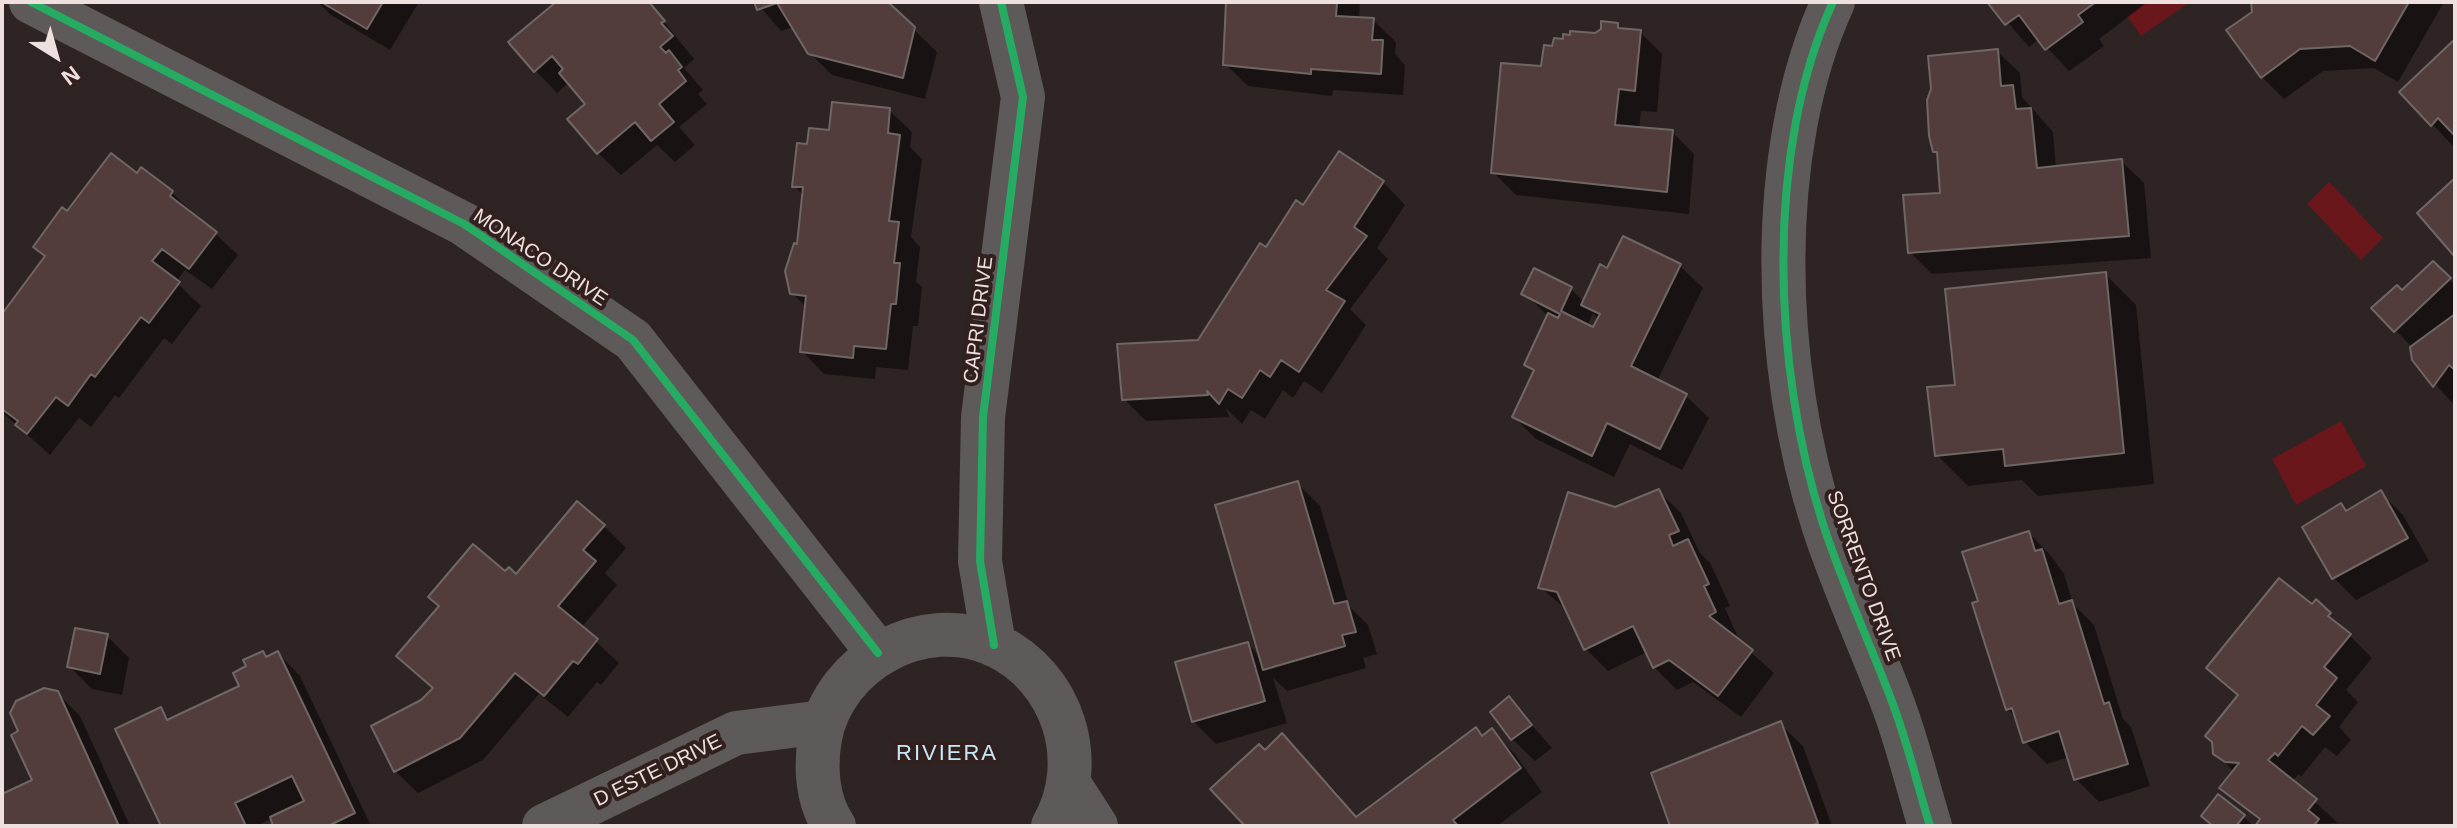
<!DOCTYPE html>
<html>
<head>
<meta charset="utf-8">
<style>
	body { margin:0 }
	#map { position:relative; width:2457px; height:828px; overflow:hidden; background:#2e2423; font-family:Helvetica,sans-serif }
	canvas { display:block }
	.frame { position:absolute; inset:0; border:4px solid #ede0df; pointer-events:none }
	.north { position:absolute; left:16px; top:16px; width:80px; height:80px; -webkit-text-stroke:6px #32201f; paint-order:stroke; rotate:143deg; font-size:22px; font-weight:700; line-height:32px; text-align:center; color:#ede0df }
	.north::after { content:''; display:block; margin:auto; width:28px; height:36px; background:#ede0df; clip-path:polygon(50% 0,100% 100%,50% 72%,0 100%) }
</style>
</head>
<body>
<div id="map">
<canvas width="2457" height="828"></canvas>
<div class="frame"></div>
<div class="north">N</div>
</div>
<script>
const c = document.querySelector('canvas').getContext('2d');
c.lineJoin = 'round';
function paint(path, color) { c.fillStyle = color; c.fill(path, 'evenodd'); }
function stroke(path, color, width, dash) { c.strokeStyle = color; c.lineWidth = width; c.lineCap = dash ? 'butt' : 'round'; c.setLineDash(dash || []); c.stroke(path); }
function drawText(font, color, halo, rows, align = 'center') {
  c.font = font + ' Helvetica,sans-serif'; c.lineWidth = 8; c.setLineDash([]); c.textBaseline = 'middle'; c.strokeStyle = halo; c.fillStyle = color; for (const [text, x, y, turn = 0] of rows) {
    c.save(); c.translate(x, y); c.rotate((+turn || 0) * Math.PI / 180); c.textAlign = isNaN(turn) ? turn : align; if (halo) c.strokeText(text, 0, 0); c.fillText(text, 0, 0); c.restore();
  }
}
paint(new Path2D(`
	M2146 2H2190L2141 36 2127 16Z
	M2329 182 2383 238 2361 260 2307 204Z
	M2341 421 2366 466 2296 505 2272 459Z`), '#6a171c');
paint(new Path2D(`
	M318 2H419L390 50 331 15Z
	M559 2H648L694 59 684 68 703 90 698 94 707 104 679 127 695 145 675 162 657 145 621 175 598 153 588 104 569 82 557 93 535 70Z
	M756 2H885L937 52 925 99 832 75 809 52 794 27 781 31Z
	M1228 2H1360L1359 19 1373 20 1396 42 1395 54 1405 65 1403 95 1333 90 1332 96 1248 86 1225 64Z
	M1990 2H2148L2099 39 2104 46 2069 71 2039 39 2029 47Z
	M2254 2H2444L2398 82 2374 68 2323 71 2284 99 2262 77Z
	M1617 25 1623 30 1640 32 1662 54 1657 112 1641 111 1639 129 1672 132 1694 154 1689 214 1516 195 1493 172 1554 48Z
	M2455 42V146L2454 147 2401 92Z
	M1997 51 2020 73 2022 97 2053 132 2056 168 2121 161 2144 183 2151 258 1932 274 1910 252 1942 194 1939 156 1935 151Z
	M889 110 912 132 910 147 922 159 911 237 920 247 916 282 922 287 918 326H913L908 370 876 367 875 379 824 374 802 351 807 308 792 293 804 196 794 186 809 146 831 132Z
	M138 176 172 193 238 255 212 289 185 270 176 282 201 306 172 344 164 338 119 398 115 395 91 427 79 418 50 455 2 412V317L47 258 67 214Z
	M1383 182 1405 205 1377 248 1388 259 1350 309 1366 325 1322 393 1304 381 1293 398 1283 390 1265 419 1251 410 1242 424 1226 408 1229 417 1146 421 1124 399 1199 342 1266 250 1304 208Z
	M1624 239 1680 266 1703 288 1657 381 1686 396 1709 418 1682 470 1630 444 1614 477 1536 439 1514 417 1535 373 1526 364 1549 317 1524 293 1571 289 1584 302 1608 271ZM1593 313 1599 320 1594 329 1587 326Z
	M2433 263 2455 285V406L2414 360 2412 347 2374 308 2402 293Z
	M2105 274 2136 305 2154 484 2038 496 2022 480 1968 486 1937 455 1957 387Z
	M1297 483 1320 506 1349 606 1368 625 1377 654 1363 658 1366 668 1287 691 1273 678 1287 723 1216 744 1193 721 1248 644 1261 658Z
	M1658 491 1681 513 1700 553 1710 563 1730 606 1725 608 1737 635 1734 637 1774 673 1741 717 1693 682 1677 690 1654 667 1647 652 1608 671 1586 649 1568 611 1540 587 1615 509Z
	M2381 493 2403 515 2429 561 2356 600 2334 578 2347 512Z
	M604 526 626 548 605 573 617 585 581 628 619 663 601 685 597 682 568 717 539 694 483 760 418 793 395 771 423 702 434 689 398 656 506 573 516 576Z
	M2029 533 2051 556 2064 574 2073 604 2094 625 2123 719 2131 727 2150 786 2099 802 2076 779 2069 757 2047 764 2025 742 2018 719 2007 709 1980 602Z
	M2316 602 2372 658 2346 690 2358 702 2339 727 2351 740 2337 756 2325 747 2301 777 2299 774 2292 781 2338 823 2258 826 2261 822 2222 788 2234 772 2215 753 2239 697 2209 668Z
	M107 636 129 658 122 695 92 689 70 667Z
	M263 653 268 658 278 653 300 676 371 826H276L272 818 257 826H163L160 710 171 720 241 686 248 667Z
	M57 693 80 716 130 826H2V796L34 781Z
	M1509 699 1552 748 1535 761 1512 739Z
	M1780 724 1803 746 1832 826H1672Z
	M1492 731 1514 753 1542 792 1497 826H1248L1265 752 1282 736 1339 795 1336 798 1356 819Z
	M2244 817 2253 826H2213Z`), '#0007');
const building = new Path2D(`
	M321 2H383L367 29Z
	M556 2H649L665 21 661 23 673 36 660 47 666 53 669 50 682 67 678 70 686 81 659 104 674 122 651 141 635 122 597 154 567 119 585 104 559 73 563 69 552 56 534 72 508 42Z
	M754 2H888L915 27 903 78 808 54 777 3 757 10Z
	M1226 2H1337L1336 16 1374 18 1372 40H1383L1381 74 1311 69V74L1223 65Z
	M1987 2H2096L2078 15 2083 22 2045 50 2019 15 2005 25Z
	M2251 2H2409L2375 61 2350 46 2300 49 2261 78 2226 30 2252 12Z
	M1601 21 1618 23V28L1641 30 1635 91 1619 89 1615 125 1673 130 1667 192 1491 173 1501 63 1541 66 1544 45 1552 46 1554 38 1563 39V34L1570 35V31L1595 33 1601 29Z
	M2455 39V136L2438 118 2431 126 2399 92Z
	M1998 49 2001 86 2013 85 2016 109 2031 108 2037 168 2122 159 2129 236 1908 253 1903 195 1940 193 1937 152H1933L1929 136 1927 100 1931 89 1928 56Z
	M832 102 890 108 888 133 900 135 889 221 899 222 894 263H900L896 304H891L886 349 854 346 853 358 800 352 806 296 790 294 785 271 794 243 797 244 803 187H792L797 143 807 144 809 128 829 130Z
	M1339 151 1384 181 1354 227 1367 236 1326 290 1345 301 1299 372 1281 360 1270 377 1260 370 1242 398 1228 389 1219 404 1207 391 1208 395 1122 400 1117 344 1198 340 1260 243 1266 247 1296 200 1303 205Z
	M111 153 137 173 141 167 173 191 170 196 217 232 189 269 162 249 152 261 180 282 149 323 141 317 95 377 91 374 68 406 56 397 27 434 15 425 18 421 2 409V314L45 256 33 247 62 207 67 211Z
	M2455 178V257L2417 213Z
	M1623 236 1681 264 1631 366 1687 394 1660 449 1607 423 1592 456 1512 417 1534 370 1524 365 1548 313 1558 318 1560 314 1521 294 1534 268 1572 287 1561 311 1593 327 1600 314 1581 305 1600 264 1607 268Z
	M2433 261 2451 278 2394 332 2371 308 2397 285 2402 290Z
	M2106 272 2124 453 2005 466 2003 449 1935 456 1927 387 1955 385 1945 289Z
	M2455 314V370L2449 365 2433 387 2412 360 2410 347Z
	M1298 481 1334 604 1347 601 1356 632 1342 635 1345 646 1263 670 1215 505Z
	M1659 489 1679 531 1669 535 1673 546 1688 539 1709 584 1704 586 1716 612 1709 616 1753 650 1718 696 1669 660 1653 668 1633 626 1584 650 1557 592 1538 588 1568 492 1615 507Z
	M2381 490 2408 538 2332 579 2302 527 2341 503 2346 511Z
	M577 501 605 525 583 550 596 561 558 606 598 639 578 664 573 661 544 696 515 673 460 738 394 772 371 726 421 700 433 688 396 656 439 606 428 597 473 544 505 571 509 567 516 574Z
	M2029 531 2035 551 2042 549 2059 604 2072 600 2104 704 2109 702 2128 764 2074 780 2059 731 2023 743 2012 708 2006 710 1972 603 1978 601 1962 552Z
	M2279 578 2312 604 2316 599 2331 613 2328 616 2351 634 2324 667 2337 678 2316 705 2330 716 2313 735 2302 726 2278 756 2275 753 2268 760 2317 799 2308 810 2319 819 2314 826H2255L2260 819 2219 788 2239 763 2225 762 2213 754 2212 742 2205 736 2238 695 2206 668Z
	M75 628 108 634 100 674 67 667Z
	M1248 642 1265 701 1192 722 1175 662Z
	M263 651 266 657 278 651 355 813 328 826H273L270 817 304 801 292 776 235 803 246 826H161L115 729 161 707 167 720 239 686 233 673 246 666 243 660Z
	M44 688 58 691 119 826H2V794L32 780 11 735 18 731 10 713 16 701Z
	M1509 696 1532 725 1511 740 1490 712Z
	M1781 721 1818 823 1811 826H1670L1651 773Z
	M1476 727 1482 736 1492 728 1521 768 1453 820 1458 826H1245L1210 789 1259 744 1265 750 1282 733 1356 817Z
	M2218 794 2245 815 2236 826H2213L2201 816Z`);
paint(building, '#523d3c');
stroke(building, '#6f6766', 2);
stroke(new Path2D(`
	M31 2 464 224 633 340 878 653
	M1833 2C1764 152 1773 369 1823 524 1842 583 1869 641 1891 699 1907 740 1917 784 1930 826
	M994 645 980 561 983 417 1023 97 1001 2
	M1069 784 1096 826
	M544 826 736 733 823 722
	M834 826C817 801 815 767 820 738 834 662 923 612 995 645 1063 677 1090 761 1053 826`), '#5e5a59', 44);
stroke(new Path2D(`
	M31 2 464 224 633 340 878 653
	M1833 2C1764 152 1773 369 1823 524 1842 583 1869 641 1891 699 1907 740 1917 784 1930 826
	M994 645 980 561 983 417 1023 97 1001 2`), '#26ab63', 8);
drawText('20px', '#ede0df', '#32201f', [
	["MONACO DRIVE",540,258,34],
	["CAPRI DRIVE",979,320,-83],
	["SORRENTO DRIVE",1863,576,70],
	["D ESTE DRIVE",658,771,-26]
]);
c.letterSpacing = '2px';
drawText('22px', '#c7e6f7', '#32201f', [
	["RIVIERA",947,754]
]);
c.letterSpacing = '0px';
</script>
</body>
</html>
